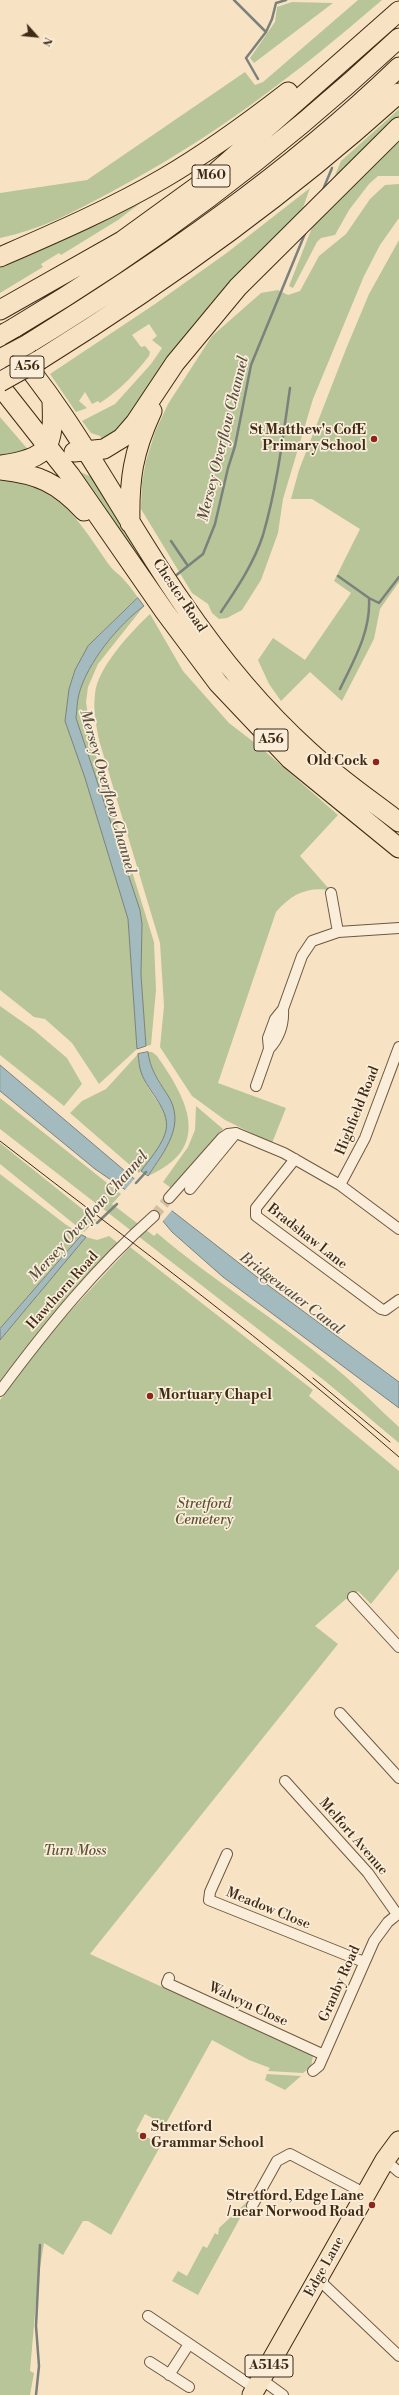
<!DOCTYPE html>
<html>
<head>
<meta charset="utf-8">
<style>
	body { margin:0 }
	#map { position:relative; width:399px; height:2395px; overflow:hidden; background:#f7e3c4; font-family:"Libre Bodoni",serif }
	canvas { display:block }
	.north { position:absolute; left:16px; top:16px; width:40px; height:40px; -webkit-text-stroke:3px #faedd9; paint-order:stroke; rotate:117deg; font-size:11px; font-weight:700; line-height:16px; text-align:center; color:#3f2b15 }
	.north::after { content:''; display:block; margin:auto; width:14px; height:18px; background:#3f2b15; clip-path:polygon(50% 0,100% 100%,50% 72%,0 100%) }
</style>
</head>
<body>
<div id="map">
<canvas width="399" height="2395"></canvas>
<div class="north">N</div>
</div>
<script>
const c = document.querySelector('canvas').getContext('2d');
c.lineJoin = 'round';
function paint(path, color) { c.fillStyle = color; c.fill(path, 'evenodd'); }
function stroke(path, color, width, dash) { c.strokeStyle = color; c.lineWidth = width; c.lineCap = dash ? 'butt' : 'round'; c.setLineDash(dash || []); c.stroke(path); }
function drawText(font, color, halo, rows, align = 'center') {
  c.font = font + ' "Libre Bodoni",serif'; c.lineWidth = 3.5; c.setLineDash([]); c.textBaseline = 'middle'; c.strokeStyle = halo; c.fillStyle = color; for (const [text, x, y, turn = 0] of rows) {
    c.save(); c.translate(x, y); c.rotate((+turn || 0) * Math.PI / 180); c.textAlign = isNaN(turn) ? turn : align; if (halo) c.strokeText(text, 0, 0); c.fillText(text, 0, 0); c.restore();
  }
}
paint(new Path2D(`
	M358 0H382C298 73 210 140 111 192 76 211 40 230 0 238V193L87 180 245 72 255 85 263 82Z
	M292 2 333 3 254 63 250 58 275 22 277 7Z
	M399 109V117L330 187 341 161Z
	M399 139V176H378L369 184 349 210 335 235 321 238 317 242 293 288 289 286 313 225Z
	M168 182 118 220 61 255 59 253 41 264 43 267 0 293V268L50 246Z
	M399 184V218L380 245 364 276 313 399 283 499 278 533 261 580 242 610 227 618 219 619 212 613 208 604 192 593 141 509 142 482 146 461 155 432 168 404 212 336 261 293 278 290 288 295 300 291 319 256 346 234 370 199 385 185Z
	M310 188 300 216 123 426 102 439 100 436 91 433 82 421 115 404 151 364 162 348 152 340 157 336 149 324 132 335 141 347 145 346 150 352 149 356C134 375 120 390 100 403L98 401 92 404 85 392 79 401 87 408 76 412 50 374 155 304 228 252Z
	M399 240V582L380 609 374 639 342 701 310 672 281 701 269 684 258 660 273 638 305 660 351 593 334 581 360 529 312 499H291L299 470 346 349 369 294Z
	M0 417 31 453 0 459Z
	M80 472 92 477 151 571 147 570C124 537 104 503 80 472Z
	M0 480C61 486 78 520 110 566 114 572 121 575 125 581 130 586 134 592 138 598L88 646 75 670 69 689 65 721 85 778 128 919 137 1049 99 1084 72 1043 45 1019 34 1017 0 990Z
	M144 606 98 664 88 687 86 702 92 743 154 942 156 990 151 1045 146 1046 141 975 142 924 140 910 76 718C77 710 77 701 79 694 87 663 119 624 144 606Z
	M150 614 183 671 229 723 259 746 338 815 300 856 330 890C306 887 292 894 276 912L218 1083 286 1108 272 1143 225 1120 192 1096 160 1047 164 1006 160 943 99 740C96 724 93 710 95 694 97 668 131 632 150 614Z
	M0 1006 34 1030 67 1058 82 1084 64 1106 0 1055Z
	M148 1052H152L157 1056C188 1100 213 1148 148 1176 164 1153 185 1122 167 1094 159 1080 150 1069 148 1052Z
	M138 1054C140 1068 143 1080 151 1092 155 1099 161 1106 165 1113 174 1132 152 1160 139 1173L70 1113 82 1101 106 1089Z
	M0 1098 121 1194 112 1204 154 1236 157 1233C217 1284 286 1325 346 1377 364 1393 381 1411 399 1427V1443L325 1381 0 1129Z
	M196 1106 223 1129 171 1188 163 1182 188 1147 195 1130Z
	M0 1143 96 1220 84 1232 0 1164Z
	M0 1174 65 1224 82 1235 0 1329Z
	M109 1236 118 1243 37 1334 0 1383V1340L86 1237 97 1240Z
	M130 1247 313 1390 309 1396 399 1471V1569L371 1604 358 1591 350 1600 346 1599 315 1626 338 1644 90 1954 313 2056 311 2067 303 2073 268 2071 270 2068 249 2060 212 2040 165 2125 145 2114 136 2131 161 2145 111 2235 88 2221H83L63 2255 44 2243 38 2279 30 2371 34 2373 30 2395H0V1400L52 1331Z
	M267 2074 301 2076 285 2090 265 2080Z
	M251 2198 198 2295 172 2281 178 2271 187 2276 203 2246 207 2248 215 2233 218 2235 219 2228Z`), '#b7c599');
const water = new Path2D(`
	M138 598 144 606C119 624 87 663 79 694 77 701 77 710 76 718L140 910 142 924 141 975 146 1046 137 1049 128 919 85 778 65 721 69 689 75 670 88 646Z
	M148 1052C150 1069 158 1080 167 1094 187 1124 165 1150 148 1176L141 1171C149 1160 160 1148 165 1134 173 1111 148 1093 141 1072 139 1067 139 1060 138 1054Z
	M0 1065 171 1210 257 1277 399 1382V1408L223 1277 172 1232 152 1208 95 1169 0 1091Z
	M82 1235 86 1237 0 1340V1329Z`);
paint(water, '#a3bbbf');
stroke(water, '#7b817b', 1);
paint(new Path2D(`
	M136 1177 173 1209 162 1222 151 1210 124 1191Z`), '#f7e3c4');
stroke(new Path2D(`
	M234 0 266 32
	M258 79 246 58 266 32 272 19 276 3 286 0
	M322 192 332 168
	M171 541 188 566
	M338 576 369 598C371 631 354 660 340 689
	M174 577 203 554 215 524 228 468 235 446 251 365 306 231
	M369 598 379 603 399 577
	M221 612C237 588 254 563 263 535 277 487 283 437 290 388
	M136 1183 146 1172
	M97 1223 117 1204
	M36 2395 39 2366 36 2326 40 2245`), '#7b817b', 2.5);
stroke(new Path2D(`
	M154 1216 169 1198`), '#d2bea1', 10, [10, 5]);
const street = new Path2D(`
	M331 893 338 932
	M269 1049C280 1037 284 1025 283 1009
	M256 1086 269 1049 268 1038 275 1019 283 1009 302 956 312 941 338 932 399 928
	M295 1159 256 1208V1216L381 1309 385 1310 399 1300
	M340 1185 365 1138 399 1047
	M190 1189 236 1133
	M169 1198 222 1138 228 1134 236 1133 284 1153 340 1185 399 1229
	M0 1391C46 1329 96 1267 154 1216
	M353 1597 399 1647
	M340 1713 399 1778
	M285 1781 368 1873 397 1914
	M227 1854 210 1892 209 1900 364 1962
	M169 1978 167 1983 324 2055
	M313 2071 319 2066 374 1941 388 1922 399 1913
	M385 2160 399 2172
	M252 2206 277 2161 290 2154 366 2194
	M318 2279 399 2356
	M148 2316 256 2389
	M150 2362 189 2387
	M169 2375 189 2344
	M261 2379 283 2395`);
const highway = new Path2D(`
	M0 257C55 233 111 209 164 178 207 153 248 123 288 92
	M0 310 122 241 213 175 399 11
	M14 328C153 246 281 148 399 38
	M0 334C73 414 120 513 181 601 218 655 260 707 309 751 337 777 369 799 399 822
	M28 344C159 263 288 174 399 67
	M41 359C168 280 288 194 399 93
	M0 386 70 475 165 612 218 683 290 759 399 848
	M74 452 104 449 122 438 135 423 175 363 238 287 399 127
	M2 465C50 458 54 447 52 401
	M0 470C38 474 58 483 84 511
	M130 523C129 479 133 452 152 411
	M252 2395 385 2160 399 2141`);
stroke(street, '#6d5941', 12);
stroke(highway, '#3f2b15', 21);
stroke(street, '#faedd9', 10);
stroke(highway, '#f7e3c4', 19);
stroke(new Path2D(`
	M0 1141C134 1245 272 1345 399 1457
	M313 1378 390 1442`), '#3f2b15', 1);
const highwayBridge = new Path2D(`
	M0 336 14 328
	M0 359 28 344
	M0 382 41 359`);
stroke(highwayBridge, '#3f2b15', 21, []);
stroke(highwayBridge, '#f7e3c4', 19);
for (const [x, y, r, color] of [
	[374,439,4,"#8f2418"],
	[376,762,4,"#8f2418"],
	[150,1396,4,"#8f2418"],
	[143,2136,4,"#8f2418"],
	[372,2205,4,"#8f2418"]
]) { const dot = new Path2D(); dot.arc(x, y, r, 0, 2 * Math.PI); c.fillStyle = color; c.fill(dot); stroke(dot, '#faedd9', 1.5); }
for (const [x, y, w] of [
	[211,176,38],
	[27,367,34],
	[271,740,34],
	[269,2366,48]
]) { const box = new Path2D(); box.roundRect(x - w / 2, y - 11, w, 22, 3); c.fillStyle = '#faedd9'; c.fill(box); stroke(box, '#3f2b15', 1); }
drawText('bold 13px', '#3f2b15', null, [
	["M60",211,176],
	["A56",27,367],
	["A56",271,740],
	["A5145",269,2366]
]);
drawText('bold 14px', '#3f2b15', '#faedd9', [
	["St Matthew's CofE",366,431],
	["Primary School",366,447],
	["Old Cock",368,762],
	["Mortuary Chapel",158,1396,"left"],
	["Stretford",151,2128,"left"],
	["Grammar School",151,2144,"left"],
	["Stretford, Edge Lane",364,2197],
	["/ near Norwood Road",364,2213]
], 'right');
drawText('14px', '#3f2b15', '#faedd9', [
	["Chester Road",179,596,56],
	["Highfield Road",358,1111,-68],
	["Bradshaw Lane",307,1237,38],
	["Hawthorn Road",63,1291,-48],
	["Melfort Avenue",353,1837,49],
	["Meadow Close",268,1909,22],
	["Granby Road",340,1984,-66],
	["Walwyn Close",248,2005,25],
	["Edge Lane",325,2267,-61]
]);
drawText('italic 14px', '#5d5236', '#faedd9', [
	["Stretford",204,1505],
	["Cemetery",204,1521],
	["Turn Moss",75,1852]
]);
drawText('italic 15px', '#584f40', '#faedd9', [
	["Mersey Overflow Channel",224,439,-76],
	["Mersey Overflow Channel",107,792,74],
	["Mersey Overflow Channel",89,1217,-48],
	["Bridgewater Canal",291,1294,37]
]);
</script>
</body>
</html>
